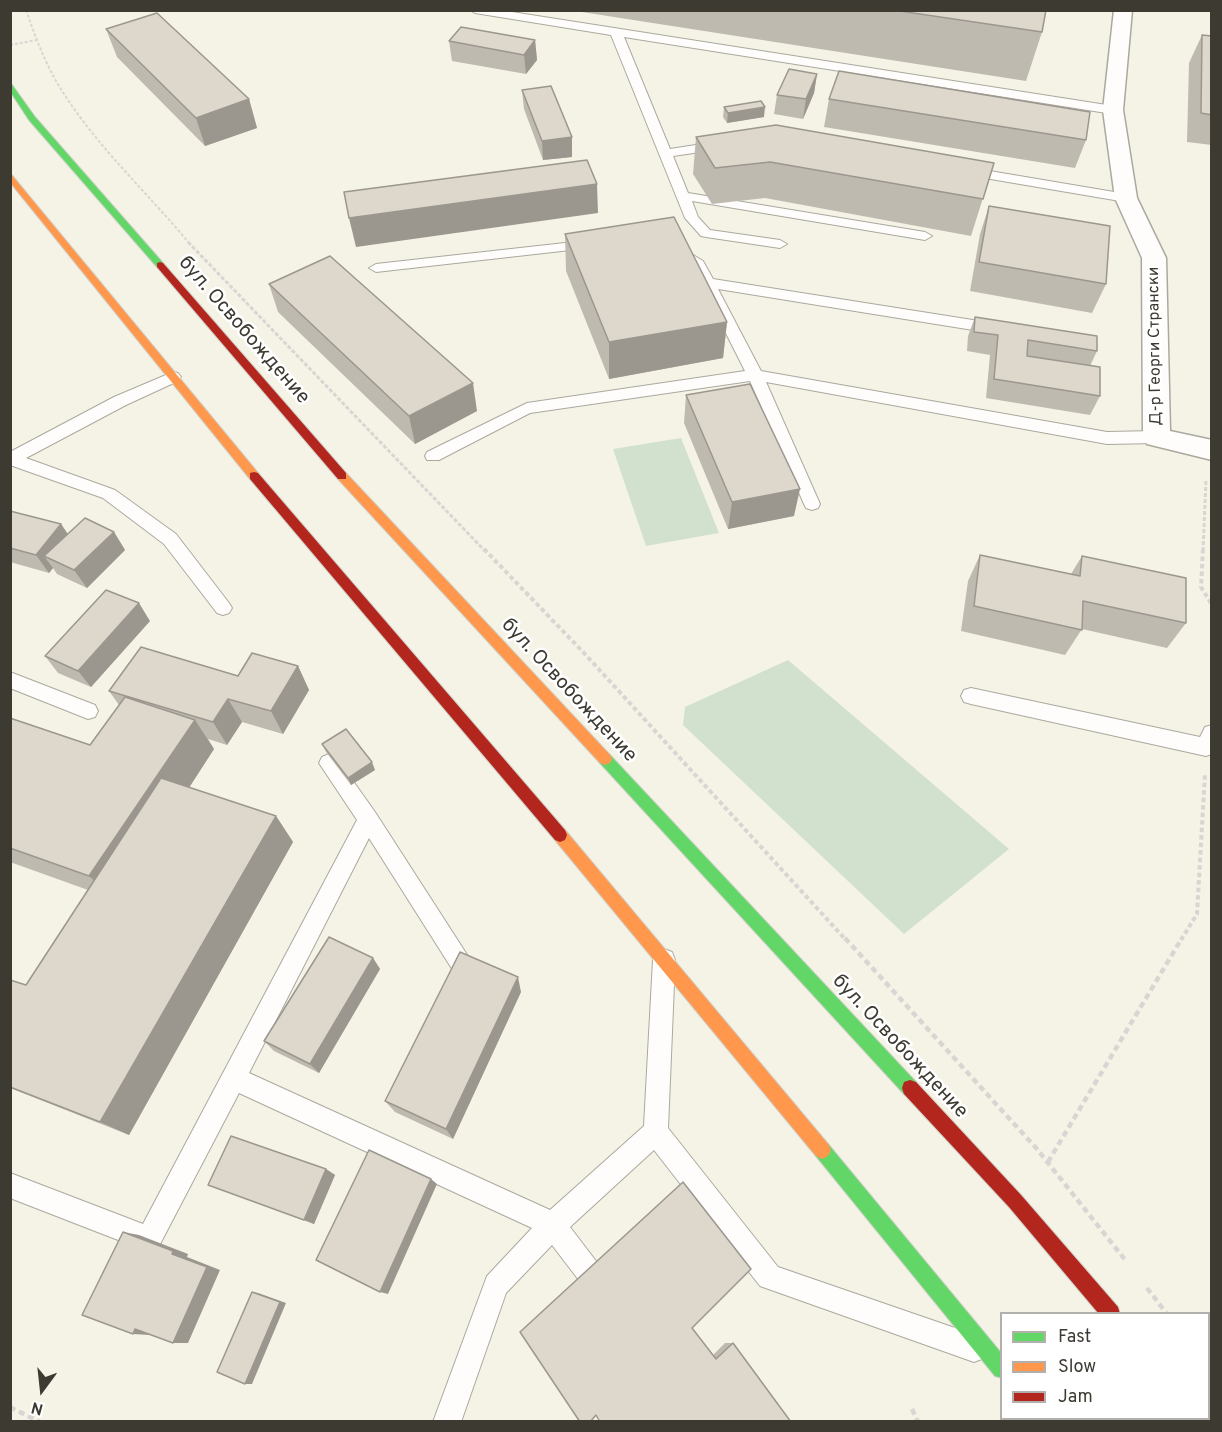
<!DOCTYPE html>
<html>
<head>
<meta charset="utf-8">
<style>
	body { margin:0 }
	#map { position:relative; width:1222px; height:1432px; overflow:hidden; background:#f5f3e6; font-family:Overpass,sans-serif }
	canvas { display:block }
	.frame { position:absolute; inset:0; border:12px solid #3c3a31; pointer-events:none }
	.legend { position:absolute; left:1000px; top:1312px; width:210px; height:108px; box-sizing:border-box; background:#fff; border:2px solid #b1b0ad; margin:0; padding:8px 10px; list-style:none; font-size:18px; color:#3c3a31 }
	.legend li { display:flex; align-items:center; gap:12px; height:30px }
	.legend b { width:30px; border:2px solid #b1b0ad }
	.north { position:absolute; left:12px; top:1360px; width:60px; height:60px; -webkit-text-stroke:4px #fff; paint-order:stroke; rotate:195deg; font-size:16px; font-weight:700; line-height:24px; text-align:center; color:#3c3a31 }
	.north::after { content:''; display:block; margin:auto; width:21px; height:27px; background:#3c3a31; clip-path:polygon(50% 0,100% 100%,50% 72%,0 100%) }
</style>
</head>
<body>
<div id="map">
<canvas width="1222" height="1432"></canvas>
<div class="frame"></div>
<ul class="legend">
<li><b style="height:8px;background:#63d668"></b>Fast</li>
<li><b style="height:8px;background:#ff974d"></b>Slow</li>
<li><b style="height:8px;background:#b3261e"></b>Jam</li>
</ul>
<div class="north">N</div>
</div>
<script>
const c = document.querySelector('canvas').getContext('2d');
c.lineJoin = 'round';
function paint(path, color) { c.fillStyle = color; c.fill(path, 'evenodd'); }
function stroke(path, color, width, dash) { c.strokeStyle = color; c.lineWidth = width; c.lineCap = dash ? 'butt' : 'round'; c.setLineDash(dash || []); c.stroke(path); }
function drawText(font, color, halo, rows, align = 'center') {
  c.font = font + ' Overpass,sans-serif'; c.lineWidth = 5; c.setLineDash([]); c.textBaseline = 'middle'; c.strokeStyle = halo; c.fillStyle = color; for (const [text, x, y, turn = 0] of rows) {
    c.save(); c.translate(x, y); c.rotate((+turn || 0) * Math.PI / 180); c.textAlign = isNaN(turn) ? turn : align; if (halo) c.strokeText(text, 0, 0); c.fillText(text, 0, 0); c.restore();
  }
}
paint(new Path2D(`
	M681 438 719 533 646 546 613 449Z
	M788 660 1009 849 904 934 683 725 685 707Z`), '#d1e1cd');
const lane = new Path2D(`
	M470 10H499L1113 106 1119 110 1113 114 624 37 670 149 721 141 727 145 721 149 673 156 688 193 925 232 932 236 925 240 692 201 698 217 710 230 780 240 787 244 780 248 706 237 701 236 685 218 611 35 475 13Z
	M966 167 1126 194 1133 198 1126 202 961 174 960 171 961 168Z
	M592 240 597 241 599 244 597 247 376 272 369 268 376 264Z
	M677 245 703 261 713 279 998 324 1005 329 998 334 718 289 761 371 1107 432 1157 431 1163 433 1165 437 1163 441 1157 443 1107 444 766 382 820 504 818 508 812 510 806 508 804 504 750 381 530 413 439 460H427L425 456 427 452 527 403 745 371 692 266 670 249Z
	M173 372 178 373 181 377 178 381 126 405 26 458 115 490 176 534 229 603 232 608 229 613 223 615 217 613 164 544 103 498 10 465V452L114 397Z
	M10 672 95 705 98 711 95 717 88 719 10 688Z
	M971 688 1200 737 1205 727 1212 725V754L1206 756 971 704 964 702 961 696 964 690Z
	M329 754 336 757 375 812 473 964 470 972 462 975 454 972 369 838 249 1073 550 1210 644 1126 653 960 656 952 664 949 672 952 675 960 668 1128 778 1267 984 1338 988 1348 984 1358 974 1362 760 1286 654 1150 570 1227 599 1265 603 1274 599 1283 590 1287 581 1283 552 1245 506 1293 461 1422H433L487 1276 532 1228 239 1093 158 1248 149 1252 10 1198V1173L143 1224 357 820 319 763 322 757Z`);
const street = new Path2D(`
	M1114 10H1132L1123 110 1137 198 1166 258 1170 431 1212 440V460L1147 444 1143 437 1142 258 1115 198 1103 110Z`);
const fast = new Path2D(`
	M10 82 35 117 163 263V267H157L29 120 10 91Z
	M605 753 610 755 916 1082 918 1088 916 1094 910 1096 904 1094 600 763 598 759 600 755Z
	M822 1141 828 1144 1002 1354V1378L995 1376 816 1156 813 1150 816 1144Z
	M1027 1418H1046L1047 1422H1028Z
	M1172 1418H1191L1192 1422H1173Z`);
const slow = new Path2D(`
	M10 173 258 473V479H250L10 182Z
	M342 472 346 473 610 755 612 759 610 763 605 765 600 763 338 479V473Z
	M560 828 565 830 828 1144 831 1150 828 1156 822 1159 816 1156 555 840 553 835 555 830Z`);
const jam = new Path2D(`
	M160 262 163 263 346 473V479H338L157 267V263Z
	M254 472 258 473 565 830 567 835 565 840 560 842 555 840 250 479V473Z
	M910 1080 916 1082 1021 1195 1118 1307 1120 1314H1099L1009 1207 904 1094 902 1088 904 1082Z`);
stroke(lane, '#aba99f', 2);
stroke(street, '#aba99f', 3);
stroke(fast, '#d0d0c9', 2);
stroke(slow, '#d0d0c9', 2);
stroke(jam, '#d0d0c9', 2);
stroke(new Path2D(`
	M26 10C35 36 45 63 59 86 95 145 146 191 189 243
	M10 45 37 40`), '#d7d6d2', 2, [3, 2]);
stroke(new Path2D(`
	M188 242 485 551
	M1203 551 1206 480`), '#d7d6d2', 3, [4, 2]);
stroke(new Path2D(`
	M484 549 584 653 846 940
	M1203 549 1201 587 1212 605
	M1181 940 1197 914 1205 774`), '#d7d6d2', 4, [4.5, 3]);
stroke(new Path2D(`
	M845 938 1037 1149 1126 1261
	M1048 1162 1182 938
	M1147 1288 1167 1314
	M1208 1366 1212 1370
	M10 1407 40 1422
	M912 1409 918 1422`), '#d7d6d2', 4.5, [6, 4]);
paint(lane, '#fefdfb');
paint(street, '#fefdfb');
paint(fast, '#63d668');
paint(slow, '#ff974d');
paint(jam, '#b3261e');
paint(new Path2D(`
	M569 10H1046L1042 32 1026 81Z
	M106 29 249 99 257 128 205 146 117 57Z
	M1202 35 1212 36V145L1187 142 1189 63Z
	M535 40 537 60 526 74 452 61 449 41Z
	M817 74 814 93 803 119 774 114 777 95Z
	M522 90 572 137V157L543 160 524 109Z
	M829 99 1086 140 1075 168 824 127Z
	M724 107 764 117 727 123 723 117Z
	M696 137 994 163 971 236 765 198 712 204 693 174Z
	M989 206 1106 284 1092 313 970 291 980 234Z
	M565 234 727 322 723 358 609 379 566 271Z
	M269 284 477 411 415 444 278 312Z
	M975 317 1097 351 1090 366 1100 396 1090 415 986 398 990 355 967 351 968 336Z
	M686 395 794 516 728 529 684 423Z
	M10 511 61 524 68 534 114 532 125 550 87 588 57 574 53 568 49 573 10 562Z
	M980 555 1071 574 1082 556 1186 623 1167 648 1082 629 1065 655 961 631 968 581Z
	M150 621 91 687 58 673 45 656Z
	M298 666 309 690 283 734 242 722 227 745 208 739 214 749 189 788 276 816 293 842 129 1135 10 1088V980L26 985 88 890 10 862V718L90 745 119 705 109 691 238 676Z
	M322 744 375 770 351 785 326 752Z
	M373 958 380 969 319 1073 274 1051 264 1041Z
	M521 992 453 1139 395 1112 385 1101Z
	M326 1169 335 1175 314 1224 208 1185Z
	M692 1328 713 1355 725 1343H733L791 1422 596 1415 580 1422Z`), '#bfbaaf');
paint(new Path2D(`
	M535 40 537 60 526 74 524 55Z
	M817 74 814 93 803 119 806 99Z
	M249 99 257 128 205 146 196 118Z
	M765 107 764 117 727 123 728 113Z
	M572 137V157L543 160 542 141Z
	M597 184 598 213 356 247 349 218Z
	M727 322 723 358 609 379V342Z
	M473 383 477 411 415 444 409 416Z
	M800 489 794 516 728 529 732 502Z
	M61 524 73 542 44 556 53 568 49 573 36 555Z
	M114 532 125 550 87 588 74 570Z
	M139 603 150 621 91 687 78 671Z
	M298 666 309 690 283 734 271 711Z
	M228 699 242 722 227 745 213 722Z
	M195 720 214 749 116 900 89 876Z
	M372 762 375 770 351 785 348 778Z
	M276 816 293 842 129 1135 100 1122Z
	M373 958 380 969 319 1073 310 1064Z
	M518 977 521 992 453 1139 446 1129Z
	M326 1169 335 1175 314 1224 304 1220Z
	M431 1179 437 1184 388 1294 380 1292Z
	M123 1232 139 1235 188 1254 187 1257 220 1270 188 1343H173Z
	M252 1292 258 1293 286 1303 252 1384H245Z
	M135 1329 152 1330 149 1335 133 1334Z`), '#9b978f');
const building = new Path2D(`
	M893 10H1046L1042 32Z
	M157 13 249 99 196 118 106 29Z
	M461 27 535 40 524 55 449 41Z
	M1202 35 1212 36V115L1201 113Z
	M789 69 817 74 806 99 777 95Z
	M839 71 1090 112 1086 140 829 99Z
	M551 86 572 137 542 141 522 90Z
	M761 101 765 107 728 113 724 107Z
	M776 125 994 163 983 199 770 162 715 168 696 137Z
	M587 160 597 184 349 218 344 192Z
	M989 206 1110 226 1106 284 979 262Z
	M674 217 727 322 609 342 565 234Z
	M330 256 473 383 409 416 269 284Z
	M975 317 1097 336V351L1028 340 1027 356 1100 367V396L994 379 998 335 974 332Z
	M750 384 800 489 732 502 686 395Z
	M10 511 61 524 36 555 10 548Z
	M85 518 114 532 74 570 44 556Z
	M980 555 1080 576 1082 556 1186 578V623L1083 601 1082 630 974 606Z
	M106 590 139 603 78 671 45 656Z
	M141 647 238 676 252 653 298 666 271 711 228 699 213 722 109 691Z
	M125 697 195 720 89 876 10 848V718L90 745Z
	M346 729 372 762 348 778 322 744Z
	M161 778 276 816 100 1122 10 1087V980L26 985Z
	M329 937 373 958 310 1064 264 1041Z
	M460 952 518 977 446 1129 385 1101Z
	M231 1136 326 1169 304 1220 208 1185Z
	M369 1150 431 1179 380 1292 316 1260Z
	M683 1182 751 1269 692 1328 716 1359 733 1343 791 1422H600L596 1415 590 1422H580L520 1332Z
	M123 1232 173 1251 172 1254 207 1267 173 1343 135 1329 133 1334 82 1315Z
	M252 1292 280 1302 245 1384 217 1372Z`);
paint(building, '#ded8cc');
stroke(building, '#9b978f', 1.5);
drawText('16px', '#3c3a31', '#fff', [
	["Д-р Георги Странски",1156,346,-91]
]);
drawText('20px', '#3c3a31', '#fff', [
	["бул. Освобождение",243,331,49],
	["бул. Освобождение",568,691,47],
	["бул. Освобождение",899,1047,47]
]);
</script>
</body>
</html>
